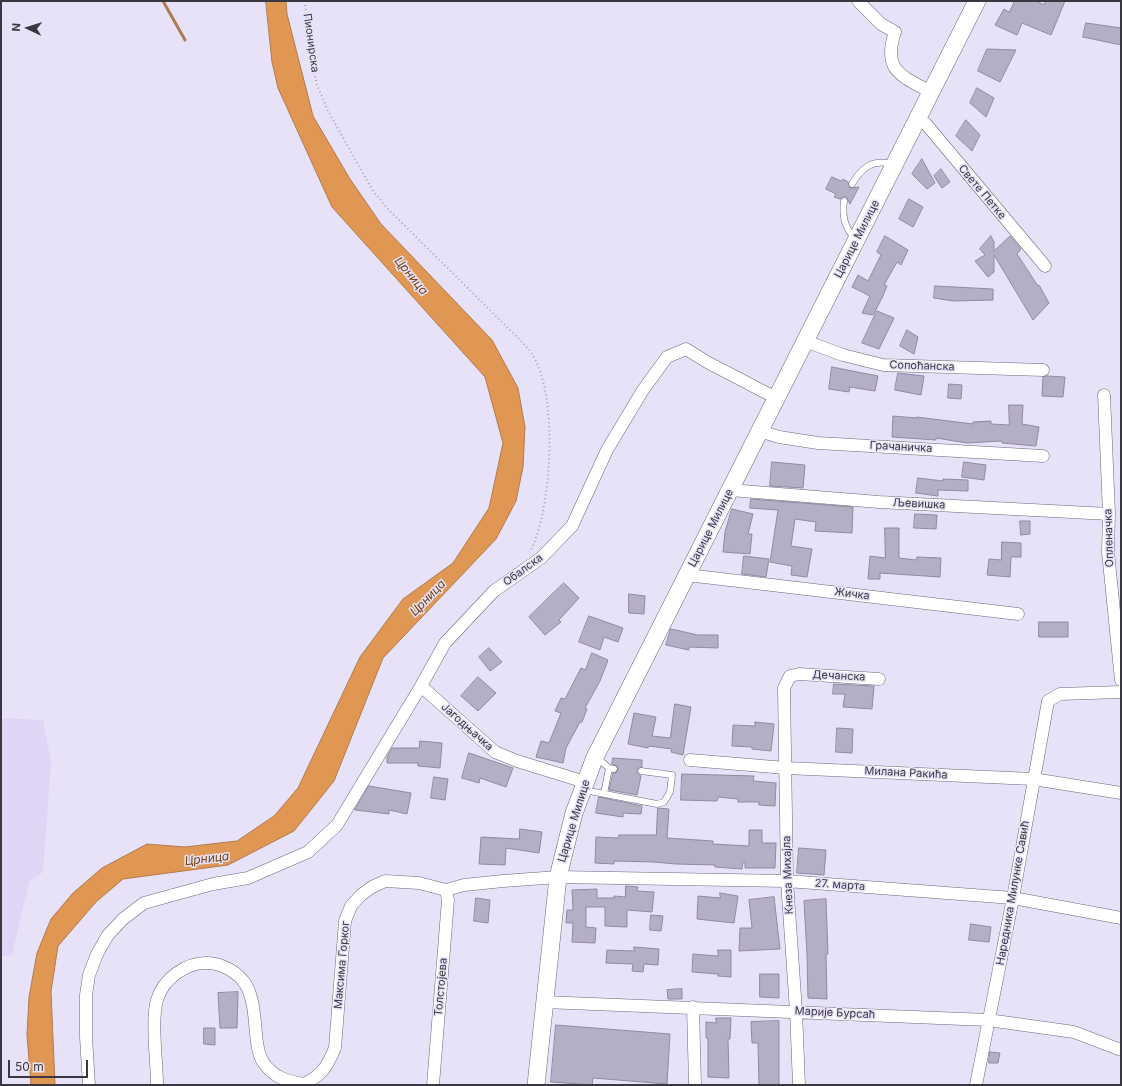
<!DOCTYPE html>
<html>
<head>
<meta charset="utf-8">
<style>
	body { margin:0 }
	#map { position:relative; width:1122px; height:1086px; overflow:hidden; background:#e8e2f9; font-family:Inter,sans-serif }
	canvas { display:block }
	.frame { position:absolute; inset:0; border:2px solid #3a3740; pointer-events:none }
	.north { position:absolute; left:8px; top:8px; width:40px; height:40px; -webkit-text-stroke:3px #e8e2f9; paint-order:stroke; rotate:274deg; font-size:11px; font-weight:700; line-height:16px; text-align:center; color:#3a3740 }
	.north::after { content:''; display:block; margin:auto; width:14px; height:18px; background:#3a3740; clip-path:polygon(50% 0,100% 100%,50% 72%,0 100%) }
	.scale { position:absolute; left:8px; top:1060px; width:80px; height:18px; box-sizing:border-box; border:2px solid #3a3740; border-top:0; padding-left:5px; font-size:12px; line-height:14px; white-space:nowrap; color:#3a3740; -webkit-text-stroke:3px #e8e2f9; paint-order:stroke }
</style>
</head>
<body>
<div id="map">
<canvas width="1122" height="1086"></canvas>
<div class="frame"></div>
<div class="north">N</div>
<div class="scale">50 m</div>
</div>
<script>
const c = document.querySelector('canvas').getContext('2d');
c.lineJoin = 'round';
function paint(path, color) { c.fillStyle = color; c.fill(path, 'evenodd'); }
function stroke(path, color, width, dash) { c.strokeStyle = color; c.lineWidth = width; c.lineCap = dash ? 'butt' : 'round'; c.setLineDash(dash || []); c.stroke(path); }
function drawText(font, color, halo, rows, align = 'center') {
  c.font = font + ' Inter,sans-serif'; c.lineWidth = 3; c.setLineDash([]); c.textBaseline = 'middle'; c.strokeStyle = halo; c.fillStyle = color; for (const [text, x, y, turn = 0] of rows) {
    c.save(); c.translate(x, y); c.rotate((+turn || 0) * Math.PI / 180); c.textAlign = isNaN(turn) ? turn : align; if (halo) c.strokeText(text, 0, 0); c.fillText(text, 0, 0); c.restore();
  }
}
paint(new Path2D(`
	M1 718 43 720 51 762 43 872 29 882 12 955 1 956Z`), '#ded6f4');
const water = new Path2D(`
	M266 1H286L287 14 313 116 350 179 381 224 492 340 518 388 525 427 523 467 516 501 496 539 383 658 334 781 294 831 228 865 123 879 96 902 58 946 51 991 55 1085H31L27 1035 29 997 37 953 51 919 73 893 102 868 147 844 185 847 237 841 274 816 298 788 360 657 403 599 453 563 489 508 503 443 485 377 332 207 278 88 272 62Z`);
paint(water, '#e19754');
stroke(water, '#af7a4e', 1);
stroke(new Path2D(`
	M163 1 185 40`), '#af7a4e', 3);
const building = new Path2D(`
	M1015 1H1036L1044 5 1045 1H1065L1051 35 1022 23 1017 35 995 25 1004 9 1009 12Z
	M1086 23 1121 28V45L1083 37Z
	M987 49 1016 50 1000 82 978 71Z
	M977 88 994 98 986 117 970 103Z
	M966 120 980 135 972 151 956 136Z
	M922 159 935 183 927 189 912 174Z
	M941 169 950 182 942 188 934 176Z
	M832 177 841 181 843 179 848 182 850 188 859 187 850 204 846 197H843L840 199 834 197 836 194 826 189Z
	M909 199 923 207 913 227 899 219Z
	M885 236 908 250 901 265 897 262 884 285 887 286 882 298 873 315 862 313 870 296 852 287 858 275 868 281 881 255 877 252Z
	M991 236 994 242V251L1010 236 1021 249 1017 254 1038 286 1039 285 1049 303 1033 320 994 255V272L988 277 975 261 985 255 980 249Z
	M935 286 993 289V300L953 301 934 298Z
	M877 311 894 318 879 349 862 343Z
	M907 330 918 337 914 354 900 346Z
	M832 367 878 376 875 391 850 387 849 392 829 389Z
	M898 373 924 376 921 395 895 390Z
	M1047 376 1065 377 1063 397 1042 396 1043 377Z
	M949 384 962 385 961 399 948 398Z
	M1009 405H1023L1022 424 1039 427 1036 446 1002 443V441L967 443 936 438V440L892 437 893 416 917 418V417L973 424V422L991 421V424L1009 425Z
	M772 462 805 465 803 488 770 486Z
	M964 462 986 465 984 480 962 477Z
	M918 478 943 481V479L968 480V491L938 490V496L916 493Z
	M751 499 853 507 852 533 815 531 816 522 795 519 791 546 812 549 807 577 791 575 792 566 770 562 778 510 750 508Z
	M732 509 753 514 748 534H752L750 554 723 552 725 532Z
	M915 514 937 515 936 529 914 528Z
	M1020 521H1030V534L1021 535Z
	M885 528H899V558L916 560 917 557 941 558 940 577 880 573V579H868L870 556 885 558Z
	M1002 542 1021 543V557H1011L1010 577 987 575 989 559 1001 560Z
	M744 556 769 559 766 577 742 574Z
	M564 583 579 598 559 620 561 622 545 635 529 617Z
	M629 594 645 596 644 614 629 613Z
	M589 616 623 628 618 642 604 637 600 650 579 642Z
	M1039 622H1068V637H1039Z
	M671 629 698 635H718V648L689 647V650L666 645Z
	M489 648 502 662 490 671 479 657Z
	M592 653 608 660 600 681 585 708 587 709 582 722H580L566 748 563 763 536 757 541 741 549 743 561 713 555 711 561 698 565 699 581 668 585 670Z
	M478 677 496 693 478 711 461 696Z
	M834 684 874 686 872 709 843 707 845 694H833Z
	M675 704 691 707 683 755 671 752 672 749 649 746 648 748 628 744 634 713 656 717 652 736 670 738Z
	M755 722 774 724 771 751 752 749V747L732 746 733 725 755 726Z
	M837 728 853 729 852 753 836 752Z
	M420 741 442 743 440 768 418 766V763H387V757L392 748H419Z
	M469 753 513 768 506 787 480 778 479 783 462 778Z
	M613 758 642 760V767L637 770V773L641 776 637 795 609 790 613 773H616L618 769 617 766 612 764Z
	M682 774 754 776 753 781 776 783 775 806 759 805V802H738V799L718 797 717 801 681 800Z
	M434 777 448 779 445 800 431 798Z
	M369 786 411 793 407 814 389 810V814L355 810Z
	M599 797 642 806 641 814 623 813V817L596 813Z
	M658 808 669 809 667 838 713 841V844L749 846V830H762V843H776L775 868H745V862H743L742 869 715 867V865L676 864 653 862 614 861V864L595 863 596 837 618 838 619 835H656Z
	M520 829 542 832 539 853 506 848 505 865 479 864 481 837 519 839Z
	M799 848 826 850 824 875 797 873Z
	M626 886 638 887 637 891 654 892 652 912 627 910V927L605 926V907H586V927L596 928 595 943 572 942 573 923H566L567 910H573L572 890 597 889V898H614V896L625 897Z
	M720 893 738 896 734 923 697 919 698 896 720 898Z
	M774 897 780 949 739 951 740 928H752L749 900Z
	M476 898 490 900 488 923 474 921Z
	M826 899 828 954H826L827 999 808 998 807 955 804 901Z
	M651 915 663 916 661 931 650 930Z
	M971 924 991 927 989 942 969 940Z
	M634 947 659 949 658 965 644 964 643 972 632 971 633 964 606 963 607 950 634 951Z
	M718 950H731V977L718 976V974L692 972 693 954 718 956Z
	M760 974H779V998L760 997Z
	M682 989V999H668L667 990Z
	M238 992 237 1028H220L218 993Z
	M716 1018H731L730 1039H728L729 1078 708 1077V1038H706V1022L716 1023Z
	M779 1021V1085H759L758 1043H752L751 1022Z
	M556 1025 670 1034 667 1084 593 1078 592 1085 551 1082Z
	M204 1028H215V1045L204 1044Z
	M990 1052 1000 1053 998 1063H989Z`);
paint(building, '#b4afc4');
stroke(building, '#908a9f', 1);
const service = new Path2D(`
	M852 184C862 167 873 159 892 164
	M844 201C842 216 844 229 856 239
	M596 757 609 768 614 769
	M584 790 657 804 664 802 670 792 672 775 641 771
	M604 794 609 768`);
const minor = new Path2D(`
	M858 1 881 24 895 32C882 70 901 76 931 92
	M917 119 926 124 1045 266
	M805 341 843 355 883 365 1043 370
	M1104 395 1109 514 1108 552 1121 680
	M759 431 779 437 818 443 1043 456
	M730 490 879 502 1109 514
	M687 575 1018 614
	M421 686 495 752 517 761 585 782
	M690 760 786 768 1033 779 1121 793
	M544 1002 988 1020 1074 1032 1121 1050
	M693 1007 695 1085
	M304 1084C322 1075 327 1067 335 1048L345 921 351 906 361 895 372 887 385 881 419 883 446 890 464 885 503 881 558 877 787 881 1013 898 1121 918
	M89 1085 86 1037V995L89 975 97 954 108 935 123 919 144 903 213 884 248 878 308 852 337 825 421 686 445 643 494 591 541 558 572 526 607 450 643 390 667 357 686 349 707 362 776 398
	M157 1085C157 1062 151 1021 157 1000 163 979 186 962 208 963 223 964 238 972 246 985 259 1008 252 1044 263 1062 273 1077 286 1081 304 1084
	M433 1085 448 900 446 890
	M799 1085 796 1011 787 881 784 688 790 676 799 674 879 679
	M976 1085 1013 898 1048 701 1060 694 1121 692`);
const secondary = new Path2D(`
	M536 1085 558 877 574 813 595 757 977 1`);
stroke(service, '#6a6578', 7);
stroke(minor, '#6a6578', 13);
stroke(secondary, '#6a6578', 18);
stroke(new Path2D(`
	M305 1 310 55 317 85 328 111 373 191 387 208 522 342C525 346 530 350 532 354 559 395 552 510 530 552`), '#a6a1b2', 2, [1, 3]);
stroke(service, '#fff', 6);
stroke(minor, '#fff', 12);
stroke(secondary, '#fff', 17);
drawText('11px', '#3a3740', '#e8e2f9', [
	["Пионирска",311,43,82],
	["Свете Петке",982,192,50],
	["Царице Милице",857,239,-63],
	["Сопоћанска",922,366,2],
	["Грачаничка",901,447,3],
	["Љевишка",919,504,3],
	["Царице Милице",711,528,-63],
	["Опленачка",1109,538,-92],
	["Обалска",523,570,-36],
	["Жичка",852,594,7],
	["Дечанска",839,676,3],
	["Јагодњачка",467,727,42],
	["Милана Ракића",906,773,3],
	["Царице Милице",574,821,-73],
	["Кнеза Михајла",788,875,-92],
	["27. марта",840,885,4],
	["Наредника Милунке Савић",1013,893,-80],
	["Максима Горког",342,965,-85],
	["Толстојева",441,987,-85],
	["Марије Бурсаћ",835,1013,3]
]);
drawText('italic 12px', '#744311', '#e8e2f9', [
	["Црница",411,276,51],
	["Црница",428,598,-46],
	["Црница",207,859,-7]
]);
</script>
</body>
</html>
